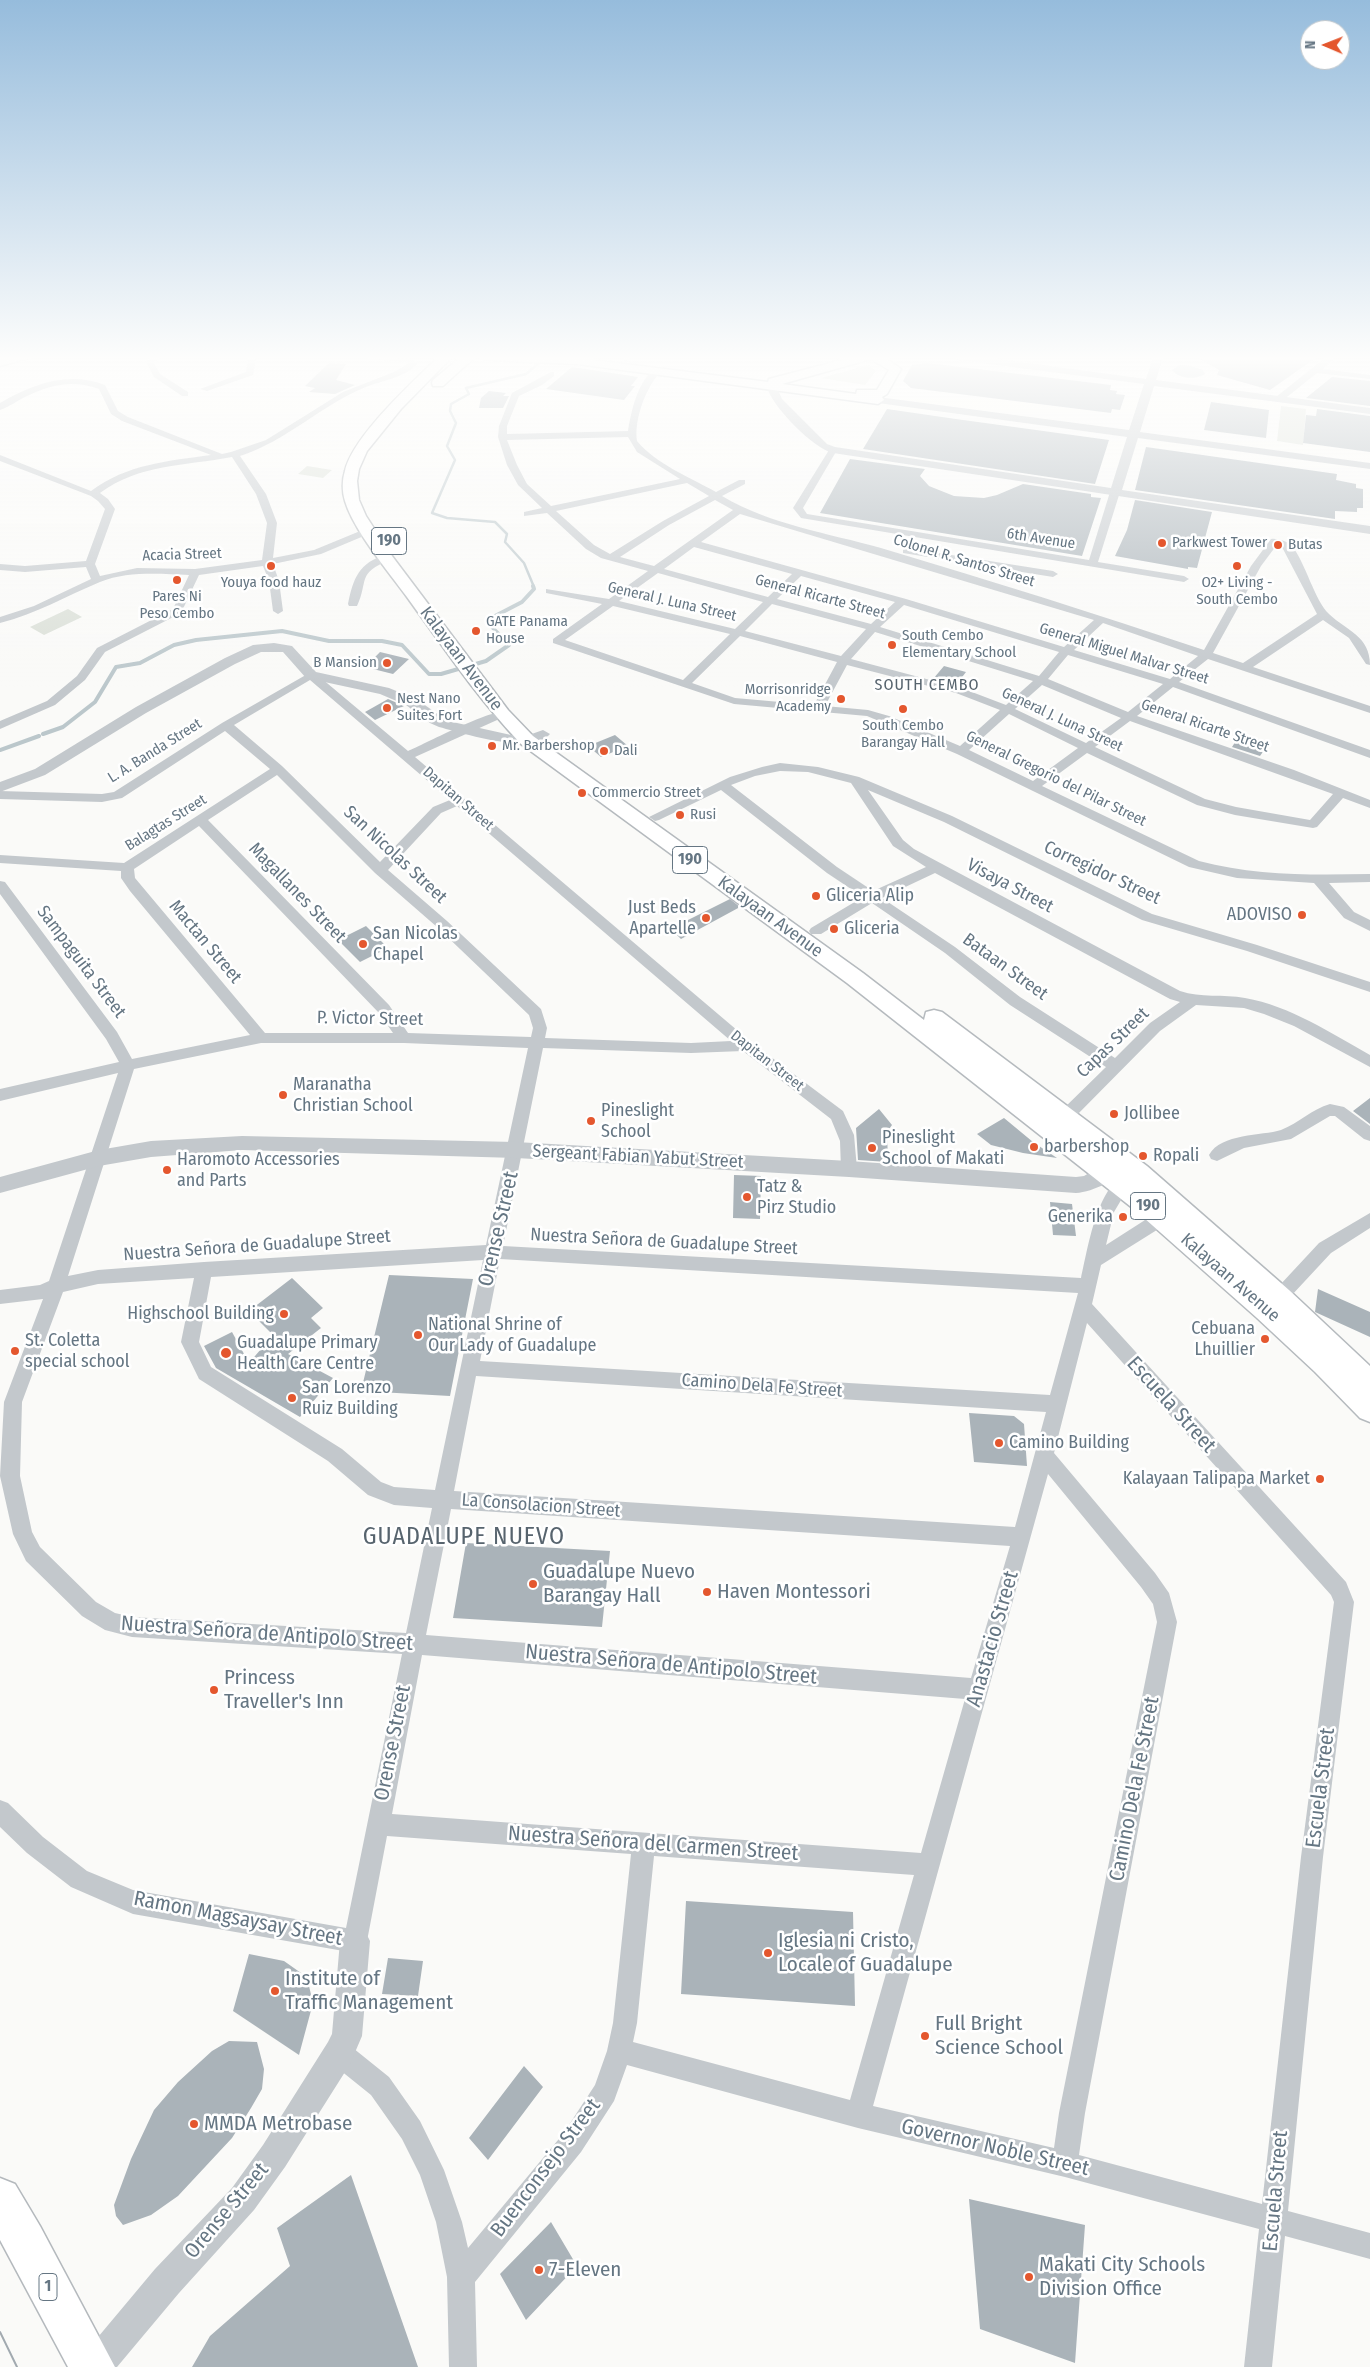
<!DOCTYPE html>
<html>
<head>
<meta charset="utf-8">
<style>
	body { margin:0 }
	#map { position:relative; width:1370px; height:2367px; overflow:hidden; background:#fafaf8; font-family:"Fira Sans Condensed",sans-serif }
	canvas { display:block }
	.north { position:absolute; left:1300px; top:20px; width:50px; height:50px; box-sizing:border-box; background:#fff; border:1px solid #c1c8cd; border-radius:50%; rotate:271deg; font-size:14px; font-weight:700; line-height:20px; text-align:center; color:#657683 }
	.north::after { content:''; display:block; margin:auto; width:18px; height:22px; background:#e4572e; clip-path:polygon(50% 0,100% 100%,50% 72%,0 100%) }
</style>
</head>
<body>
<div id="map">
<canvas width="1370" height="2367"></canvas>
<div class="north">N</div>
</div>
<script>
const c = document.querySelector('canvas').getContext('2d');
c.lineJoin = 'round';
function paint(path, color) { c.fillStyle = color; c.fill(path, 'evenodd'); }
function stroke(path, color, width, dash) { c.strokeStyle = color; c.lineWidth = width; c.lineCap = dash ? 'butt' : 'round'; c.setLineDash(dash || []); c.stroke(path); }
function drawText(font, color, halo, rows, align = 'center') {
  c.font = font + ' "Fira Sans Condensed",sans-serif'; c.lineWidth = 5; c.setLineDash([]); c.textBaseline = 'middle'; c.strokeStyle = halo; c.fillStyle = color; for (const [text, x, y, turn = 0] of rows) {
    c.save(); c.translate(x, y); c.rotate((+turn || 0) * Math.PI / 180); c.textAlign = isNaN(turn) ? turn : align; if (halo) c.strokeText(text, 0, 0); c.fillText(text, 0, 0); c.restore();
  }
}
paint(new Path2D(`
	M868 365 876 371 865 385 821 378Z
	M1281 406 1306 409 1303 445 1277 441Z
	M307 466 332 470 323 478 298 474Z
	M68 609 82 617 44 635 30 627Z`), '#dadfd7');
paint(new Path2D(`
	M1180 365 1191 366 1203 370 1205 374C1196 380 1179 379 1172 370Z`), '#bbc7cb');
stroke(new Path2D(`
	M534 587 524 563 505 542 507 534 495 522 447 518 432 513 455 460 447 446 456 423 450 411 451 404 469 394 466 388 526 374 540 362`), '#bbc7cb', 2.5);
stroke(new Path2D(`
	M43 734 63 727 95 702 116 667 140 663 174 645 196 640 282 631 329 641H382L402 645 429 674H441L486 661 509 645 492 627 495 616 522 602 534 589 533 586
	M0 750 39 736`), '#bbc7cb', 4);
paint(new Path2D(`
	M1197 357H1317L1270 390 1217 375 1219 370Z
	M329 363 346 364 336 380 355 385 335 394 309 392 315 388 305 386Z
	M927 363 1111 385 1110 390 1117 391 1116 394 1125 395 1120 410 1112 409 1111 413 911 388 903 381 912 365Z
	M572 367 638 377 631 386H635L624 400 546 389Z
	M1332 377 1370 381V406L1306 398Z
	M489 391 506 393 503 396H509L503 408H479L481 398Z
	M1211 402 1269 410 1266 438 1204 430Z
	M887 409 956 419 1109 440 1095 484 863 449Z
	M1317 409 1370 416V452L1303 443 1306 415 1316 416Z
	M1146 447 1337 474 1336 480 1356 484V488L1363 489V508H1357V512L1335 511V519L1135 490Z
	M850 459 925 469 920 476 929 486 954 496 984 498 997 495 1023 484 1091 494V497L1101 498 1082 556 820 513Z
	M1135 500 1212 512 1197 568 1188 567V569L1115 556 1127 530Z
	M380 652 409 659 393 674 365 667Z
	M944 666 966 672 956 685 933 679Z
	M388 699 404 706 375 720 365 712Z
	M1241 733 1269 743 1260 756 1232 747Z
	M615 735 628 746 601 757 588 746Z
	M730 899 740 907 681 939 674 932 678 925Z
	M366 926 388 948 360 962 338 940Z
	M1370 1098V1124L1353 1111Z
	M879 1109 892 1125 887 1132 888 1162 858 1160 856 1128Z
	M1004 1118 1033 1142 1057 1158 1023 1153 991 1145 977 1134Z
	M734 1175 761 1176 760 1219 733 1218Z
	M1050 1202 1072 1204 1076 1236 1053 1235Z
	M389 1275 473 1279 450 1396 361 1391Z
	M292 1278 323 1308 311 1318 321 1328 288 1354 333 1378 300 1417 216 1368 204 1346 232 1332 249 1363 273 1335 249 1311Z
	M1318 1289 1370 1312V1337L1315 1312Z
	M969 1413 1014 1416 1024 1424 1027 1466 974 1462Z
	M466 1543 610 1551 602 1627 453 1618Z
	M686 1901 853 1912 855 2006 681 1994Z
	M249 1954 284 1961 301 1973 309 1986 313 2003 299 2055 233 2011Z
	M388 1958 423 1961 418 1996 382 1994Z
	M229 2041 257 2042 264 2069 262 2089 251 2108 232 2138 178 2196 151 2215 123 2225 116 2216 114 2205 131 2159 154 2110 178 2082 212 2051Z
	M524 2066 543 2087 488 2160 469 2138Z
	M351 2175 418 2367H192L210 2336 290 2266 277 2228Z
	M969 2199 1085 2225 1075 2363 980 2329Z
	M551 2222 577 2266 526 2320 500 2274Z`), '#aab3b9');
const secondary = new Path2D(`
	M10 357H31L0 366V360Z
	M481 357 577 358 768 382 769 379 853 357H884L901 369 887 394 882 397 884 400 878 404 577 364 486 360ZM871 359 889 370 877 390H857L856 394 782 384Z`);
const primary = new Path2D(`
	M438 357H452L401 409 367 451 359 469 357 481 359 500 366 516 392 556 508 710 533 736 863 973 924 1020 926 1012 934 1010 942 1012 1147 1166 1289 1290 1370 1366V1422L1360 1418 1315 1372 1257 1318 1135 1210 847 983 521 744C478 699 443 647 407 597 388 571 354 531 345 501 342 492 342 480 345 471 353 436 412 383 438 357Z
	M461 357H475L443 386H433L432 383 433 380Z`);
const trunk = new Path2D(`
	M0 2178 15 2184 40 2226 115 2367H68L0 2240Z`);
stroke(secondary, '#b3babf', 3);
stroke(primary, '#b5babe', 3);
stroke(trunk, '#b4b9bd', 3);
paint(new Path2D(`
	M151 357H161L154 363 160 374 188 392V396H182L154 377 146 362Z
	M248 357H256L253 375 207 391 200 389 246 372Z
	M357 357 410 359 418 363C405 378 383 380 366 387 321 405 287 441 240 456L266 494 277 523 273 558 314 550 365 529H371V533L321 554 273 564 279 581 283 611 278 614 273 611 269 581 263 566 199 575 181 613 105 652 85 680 55 705 0 729V721L47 701 77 676 97 648 173 609 189 575C159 574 128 571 100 582 66 596 36 614 0 623V617L34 606 91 579 86 567 25 572 0 570V564L25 566 86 561 105 509 98 501 91 496 0 461V455L91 491C127 464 168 461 211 455L122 421 111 414 99 389C73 379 49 385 25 397 17 401 9 407 0 410V403C33 384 68 371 105 385L118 411 128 417 222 454 231 452 266 440 343 392 394 372 409 363ZM232 457 256 494 267 523 262 560 195 569 137 568 100 576 95 564 115 509 108 499 100 493C139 464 185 466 232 457Z
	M624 357H632L627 361H624Z
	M1326 357H1336L1323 369 1370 375V379L1317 373 1282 401H1276V397Z
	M653 370 660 372C646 388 634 419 637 441 656 464 691 478 716 492L739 480H745V484L722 496C771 525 828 533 881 548 989 580 1097 614 1204 650L1251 566 1271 539C1277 538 1287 541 1292 546 1305 562 1315 601 1329 614 1347 631 1370 636 1370 665L1366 664 1349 638 1323 620 1253 667 1370 706V713L1208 659 1179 682 1370 750V758L1173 687 1137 716 1294 770 1370 800V808L1343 798 1317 827 1313 828 1235 815 1197 805 1087 753 1042 786 1199 861C1255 876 1312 875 1370 874V882L1329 883 1354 912 1370 920V931L1344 918 1314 883 1237 878 1189 867 957 754 867 716 734 704 553 643V639L602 604 546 593V589L609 599 648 571 601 558 586 549 547 513 524 516V512L542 508 518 485 507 465 498 437 499 426 512 393 551 372H554V376L542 385 519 396 507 426V434L628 431C631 412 637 384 653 370ZM628 437 637 452 680 479 551 506 527 484 517 465 507 440ZM687 483 709 496 663 521 610 554 594 545 556 511ZM715 500 733 510 654 566 620 557 669 525ZM740 514 1094 620 1064 647 906 599 701 542ZM1276 546 1283 549 1317 614 1243 663 1213 653 1261 566ZM694 547 792 574 768 597 664 569ZM658 573 763 602 735 629 619 601ZM801 576 895 602 871 624 777 599ZM772 604 866 629 841 656 745 631ZM904 605 1059 652 1039 676 880 627ZM613 606 730 634 683 680 565 640ZM1103 623 1198 656 1170 679 1074 650ZM875 632 1033 681 1006 705 964 689 851 659ZM740 636 837 662 814 705 735 698 692 683ZM1068 655 1163 684 1128 712 1048 679ZM847 665 956 693 1000 710 960 746 889 716 868 710 825 706ZM1042 685 1121 718 1086 743 1015 709ZM1009 714 1078 748 1033 781 969 750ZM1130 721 1333 794 1310 820 1236 807 1205 799 1095 747Z
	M833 447 837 450 803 508 807 514 1089 560 1110 492 1115 489 1120 492 1098 562 1184 576 1189 579 1184 582 801 518 793 508 829 450Z
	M907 548 1053 571 1058 574 1053 577 903 553V549Z
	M386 555 391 558 390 560C356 573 369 581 357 606H349L348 604C353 579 359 562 386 555Z
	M311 672 315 673 408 751C425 744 492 708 506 712L508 714 506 716 415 757 751 1042 843 1111 854 1135 857 1169 855 1173 849 1175 843 1173 841 1169 840 1141 831 1119 743 1051 691 1053 543 1048 503 1246 1081 1278C1088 1249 1097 1183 1129 1173L1135 1174 1137 1179 1127 1190 1114 1212 1106 1245 1156 1213 1162 1211 1168 1213 1170 1218 1168 1223 1101 1265 1092 1304 1346 1582 1354 1602 1323 1857 1288 2211 1370 2233V2259L1285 2236 1272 2367H1244L1259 2229 1065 2177 858 2128 627 2065 614 2101 581 2152 475 2282 477 2367H449L447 2277 436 2222 420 2175 402 2139 371 2095 330 2062 327 2053 330 2044 339 2041 348 2044 389 2077 420 2121 444 2170 462 2222 468 2248 563 2134 595 2085 607 2051 613 2023 631 1854 387 1836 367 1941 363 1949 355 1953 133 1914 71 1887 27 1853 0 1827V1800L8 1803 43 1837 87 1871 133 1890 346 1928 402 1654 132 1637 105 1630 82 1616 26 1561 13 1534 0 1476 4 1402 43 1299 0 1304V1290L40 1285 49 1281 118 1073 0 1101V1089L119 1062 106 1039 0 894V881L5 882 117 1032 132 1059 250 1035 130 891 121 878V871L0 863V855L124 863 270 769 225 731 122 798 102 802 0 799V791L102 794 114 792 222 723ZM310 680 450 800 433 807 380 862 282 766 234 725ZM277 775 375 873 437 927 529 1015 533 1028 531 1037 408 1033 389 1005 208 820ZM457 806 731 1041 691 1043 545 1038 547 1028 541 1009 447 921 388 870 441 813ZM199 826 379 1013 393 1033H265L135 878 134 869ZM261 1043H404L528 1048 486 1245 204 1262 98 1270 68 1276 134 1069ZM500 1259 1078 1293 1050 1395 480 1361ZM483 1260 435 1490 394 1487 381 1482 342 1449 211 1367 199 1342 211 1277ZM194 1278 181 1342 199 1379 328 1461 368 1495 394 1505 432 1508 406 1633 132 1617 115 1613 96 1602 40 1547 32 1532 20 1476 22 1402 63 1292 98 1284ZM1087 1323 1331 1595 1334 1602 1301 1857 1262 2204 1079 2155 1085 2113 1177 1622 1169 1593 1155 1573 1054 1453ZM476 1376 1046 1412 1015 1527 454 1491ZM1048 1474 1141 1587 1153 1604 1157 1622 1059 2113 1054 2148 873 2106ZM451 1509 1010 1546 971 1678 426 1635ZM422 1655 965 1699 921 1853 392 1814ZM654 1856 914 1875 850 2100 633 2042 637 2023Z
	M780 763 818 767 859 777 952 816 1152 914 1257 945 1370 982V992L1247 951 1142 920 944 822 868 790 903 840 914 849 1180 991C1201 998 1223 994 1245 998 1290 1006 1331 1033 1370 1055V1067L1294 1026 1264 1014 1244 1008 1196 1005 1160 1031 1071 1121 1065 1123 1059 1121 1057 1117 1059 1113 1106 1067 1010 1005 945 953 872 903 821 934H811L809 931 811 928 863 897 827 873 721 790 659 820 655 821 649 817 730 777 762 767ZM780 771 808 772 851 783 893 846 926 867 873 891 837 867 731 785 755 776ZM935 873 1170 999 1180 1002 1150 1023 1115 1058 1020 997 955 947 882 898Z
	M1330 1104 1344 1107 1370 1126V1141L1364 1139 1335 1116H1330L1291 1139 1244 1148 1217 1161 1211 1159 1209 1155C1221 1133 1262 1136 1281 1130 1299 1123 1312 1109 1330 1104Z
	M1370 1213V1228L1331 1253 1278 1310 1272 1312 1266 1310 1263 1305 1266 1300 1319 1243Z`), '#c3c8cc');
paint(new Path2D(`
	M953 357H984L1146 379 1153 357H1163L1156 380 1370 408V414L1154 386 1140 432 1370 463V469L1138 438 1122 490 1370 526V534L833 453C813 448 775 409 768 390L772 385H780L781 387 778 390 782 399 827 444 835 447 1111 488 1127 437 878 403 873 400 878 397 1129 430 1144 384 958 360Z
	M274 643 292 646 316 672 389 688 416 699 448 721 511 735 526 736 543 730 550 734C533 756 462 733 439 727L430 723 406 705 380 694 306 678 283 652H261L235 664 146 713 45 775 0 792V782L35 769 136 707 225 658 253 645Z
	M242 1136 516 1142 849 1161 1076 1177 1084 1176 1118 1156 1125 1159 1128 1164C1120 1179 1093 1192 1076 1193L849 1177 516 1158 242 1150 151 1157 99 1166 0 1193V1177L99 1150 151 1141Z
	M355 1926 365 1931 370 1941 362 2036 350 2064 285 2167 254 2210 179 2293 117 2367H78L83 2355 155 2269 232 2188 263 2145 328 2042 332 2034 340 1941 345 1931Z`), '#c3c8cc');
paint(secondary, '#fff');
paint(primary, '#fff');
paint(trunk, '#fff');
stroke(new Path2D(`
	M0 2332 17 2367`), '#a2aab0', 2);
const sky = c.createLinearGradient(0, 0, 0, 689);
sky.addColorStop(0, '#96bcdc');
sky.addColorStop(0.52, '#fdfdfc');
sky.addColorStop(1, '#fdfdfc00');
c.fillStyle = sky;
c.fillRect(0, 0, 1370, 689);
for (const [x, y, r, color] of [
	[1162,543,5,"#e4572e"],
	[1278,545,5,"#e4572e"],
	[271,566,5,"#e4572e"],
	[1237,566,5,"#e4572e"],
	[177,580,5,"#e4572e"],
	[476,631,5,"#e4572e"],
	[892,645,5,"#e4572e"],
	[387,663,5,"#e4572e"],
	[841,699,5,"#e4572e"],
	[387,708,5,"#e4572e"],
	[903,709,5,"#e4572e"],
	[492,746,5,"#e4572e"],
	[604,751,5,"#e4572e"],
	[582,793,5,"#e4572e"],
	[680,815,5,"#e4572e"],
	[816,896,5,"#e4572e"],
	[1302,915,5,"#e4572e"],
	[706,918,5,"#e4572e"],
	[834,929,5,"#e4572e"],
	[363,944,5,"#e4572e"],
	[283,1095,5,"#e4572e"],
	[1114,1114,5,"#e4572e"],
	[591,1121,5,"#e4572e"],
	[1034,1147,5,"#e4572e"],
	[872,1148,5,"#e4572e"],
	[1143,1156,5,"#e4572e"],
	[167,1170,5,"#e4572e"],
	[747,1197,5,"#e4572e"],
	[1123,1217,5,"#e4572e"],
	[284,1314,5,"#e4572e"],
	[418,1335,5,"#e4572e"],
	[1265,1339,5,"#e4572e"],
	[15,1351,5,"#e4572e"],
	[226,1353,6,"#e4572e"],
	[292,1398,5,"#e4572e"],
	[999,1443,5,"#e4572e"],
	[1320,1479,5,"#e4572e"],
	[533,1584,5,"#e4572e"],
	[707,1592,5,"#e4572e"],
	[214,1690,5,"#e4572e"],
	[768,1953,5,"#e4572e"],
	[275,1991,5,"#e4572e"],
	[925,2036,5,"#e4572e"],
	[194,2124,5,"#e4572e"],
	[539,2270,5,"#e4572e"],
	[1029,2277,5,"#e4572e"]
]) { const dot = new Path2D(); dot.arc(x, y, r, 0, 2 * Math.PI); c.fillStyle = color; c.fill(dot); stroke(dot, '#fff', 2); }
drawText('15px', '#657683', '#fff', [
	["6th Avenue",1041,539,9],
	["Acacia Street",182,555,-2],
	["Colonel R. Santos Street",964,561,17],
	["General Ricarte Street",820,597,15],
	["General J. Luna Street",672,602,13],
	["General Miguel Malvar Street",1124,654,17],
	["General J. Luna Street",1062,720,25],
	["General Ricarte Street",1205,726,19],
	["L. A. Banda Street",155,751,-32],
	["General Gregorio del Pilar Street",1056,779,26],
	["Dapitan Street",458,799,41],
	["Balagtas Street",166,823,-32],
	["Dapitan Street",767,1061,38]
]);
drawText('15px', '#657683', '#fff', [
	["Parkwest Tower",1172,543],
	["Butas",1288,545],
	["Youya food hauz",271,583,"center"],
	["O2+ Living -",1237,583,"center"],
	["South Cembo",1237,600,"center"],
	["Pares Ni",177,597,"center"],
	["Peso Cembo",177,614,"center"],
	["GATE Panama",486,622],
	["House",486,639],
	["South Cembo",902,636],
	["Elementary School",902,653],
	["B Mansion",377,663,"right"],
	["Morrisonridge",831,690,"right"],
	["Academy",831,707,"right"],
	["Nest Nano",397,699],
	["Suites Fort",397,716],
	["South Cembo",903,726,"center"],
	["Barangay Hall",903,743,"center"],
	["Mr. Barbershop",502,746],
	["Dali",614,751],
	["Commercio Street",592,793],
	["Rusi",690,815]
], 'left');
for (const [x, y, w] of [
	[389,541,35],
	[690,860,35],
	[1148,1206,35],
	[48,2287,18]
]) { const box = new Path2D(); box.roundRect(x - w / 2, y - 13.5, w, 27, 4); c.fillStyle = '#fff'; c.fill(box); stroke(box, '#657683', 1); }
drawText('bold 16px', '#657683', null, [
	["190",389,541],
	["190",690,860],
	["190",1148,1206],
	["1",48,2287]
]);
c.letterSpacing = '1px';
drawText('16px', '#57646e', '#fff', [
	["SOUTH CEMBO",927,686]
]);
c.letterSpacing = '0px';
drawText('18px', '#657683', '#fff', [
	["Kalayaan Avenue",461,659,53],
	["San Nicolas Street",395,855,43],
	["Corregidor Street",1102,873,25],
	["Visaya Street",1010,886,28],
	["Magallanes Street",297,893,46],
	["Kalayaan Avenue",770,917,36],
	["Mactan Street",205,942,50],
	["Sampaguita Street",81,962,53],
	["Bataan Street",1005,967,36],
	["P. Victor Street",370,1019,1],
	["Capas Street",1113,1043,-44],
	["Sergeant Fabian Yabut Street",638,1157,3],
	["Nuestra Señora de Guadalupe Street",664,1242,3],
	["Nuestra Señora de Guadalupe Street",257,1246,-4],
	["Kalayaan Avenue",1230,1278,41],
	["Camino Dela Fe Street",762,1386,4],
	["La Consolacion Street",541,1506,4]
]);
drawText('18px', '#657683', '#fff', [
	["Gliceria Alip",826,896],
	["Just Beds",696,908,"right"],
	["Apartelle",696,929,"right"],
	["ADOVISO",1292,915,"right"],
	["Gliceria",844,929],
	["San Nicolas",373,934],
	["Chapel",373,955],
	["Maranatha",293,1085],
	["Christian School",293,1106],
	["Pineslight",601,1111],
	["School",601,1132],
	["Jollibee",1124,1114],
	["Pineslight",882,1138],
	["School of Makati",882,1159],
	["barbershop",1044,1147],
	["Ropali",1153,1156],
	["Haromoto Accessories",177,1160],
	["and Parts",177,1181],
	["Tatz &",757,1187],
	["Pirz Studio",757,1208],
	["Generika",1113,1217,"right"],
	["Highschool Building",274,1314,"right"],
	["National Shrine of",428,1325],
	["Our Lady of Guadalupe",428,1346],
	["Cebuana",1255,1329,"right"],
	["Lhuillier",1255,1350,"right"],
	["St. Coletta",25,1341],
	["special school",25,1362],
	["Guadalupe Primary",237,1343],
	["Health Care Centre",237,1364],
	["San Lorenzo",302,1388],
	["Ruiz Building",302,1409],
	["Camino Building",1009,1443],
	["Kalayaan Talipapa Market",1310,1479,"right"]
], 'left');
drawText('21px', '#657683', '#fff', [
	["Orense Street",499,1229,-77],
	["Escuela Street",1171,1405,48],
	["Nuestra Señora de Antipolo Street",267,1634,4],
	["Anastacio Street",993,1639,-74],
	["Nuestra Señora de Antipolo Street",671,1665,5],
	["Orense Street",393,1743,-79],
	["Escuela Street",1321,1788,-83],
	["Camino Dela Fe Street",1135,1789,-79],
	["Nuestra Señora del Carmen Street",653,1844,4],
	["Ramon Magsaysay Street",238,1919,11],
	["Governor Noble Street",995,2148,13],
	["Buenconsejo Street",546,2168,-53],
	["Escuela Street",1276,2191,-85],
	["Orense Street",227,2211,-50]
]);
drawText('21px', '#657683', '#fff', [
	["Guadalupe Nuevo",543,1572],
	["Barangay Hall",543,1596],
	["Haven Montessori",717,1592],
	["Princess",224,1678],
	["Traveller's Inn",224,1702],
	["Iglesia ni Cristo,",778,1941],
	["Locale of Guadalupe",778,1965],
	["Institute of",285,1979],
	["Traffic Management",285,2003],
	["Full Bright",935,2024],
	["Science School",935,2048],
	["MMDA Metrobase",204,2124],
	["Makati City Schools",1039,2265],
	["Division Office",1039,2289],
	["7-Eleven",549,2270]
], 'left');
c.letterSpacing = '1px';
drawText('24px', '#57646e', '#fff', [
	["GUADALUPE NUEVO",464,1537]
]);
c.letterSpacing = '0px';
</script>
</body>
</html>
